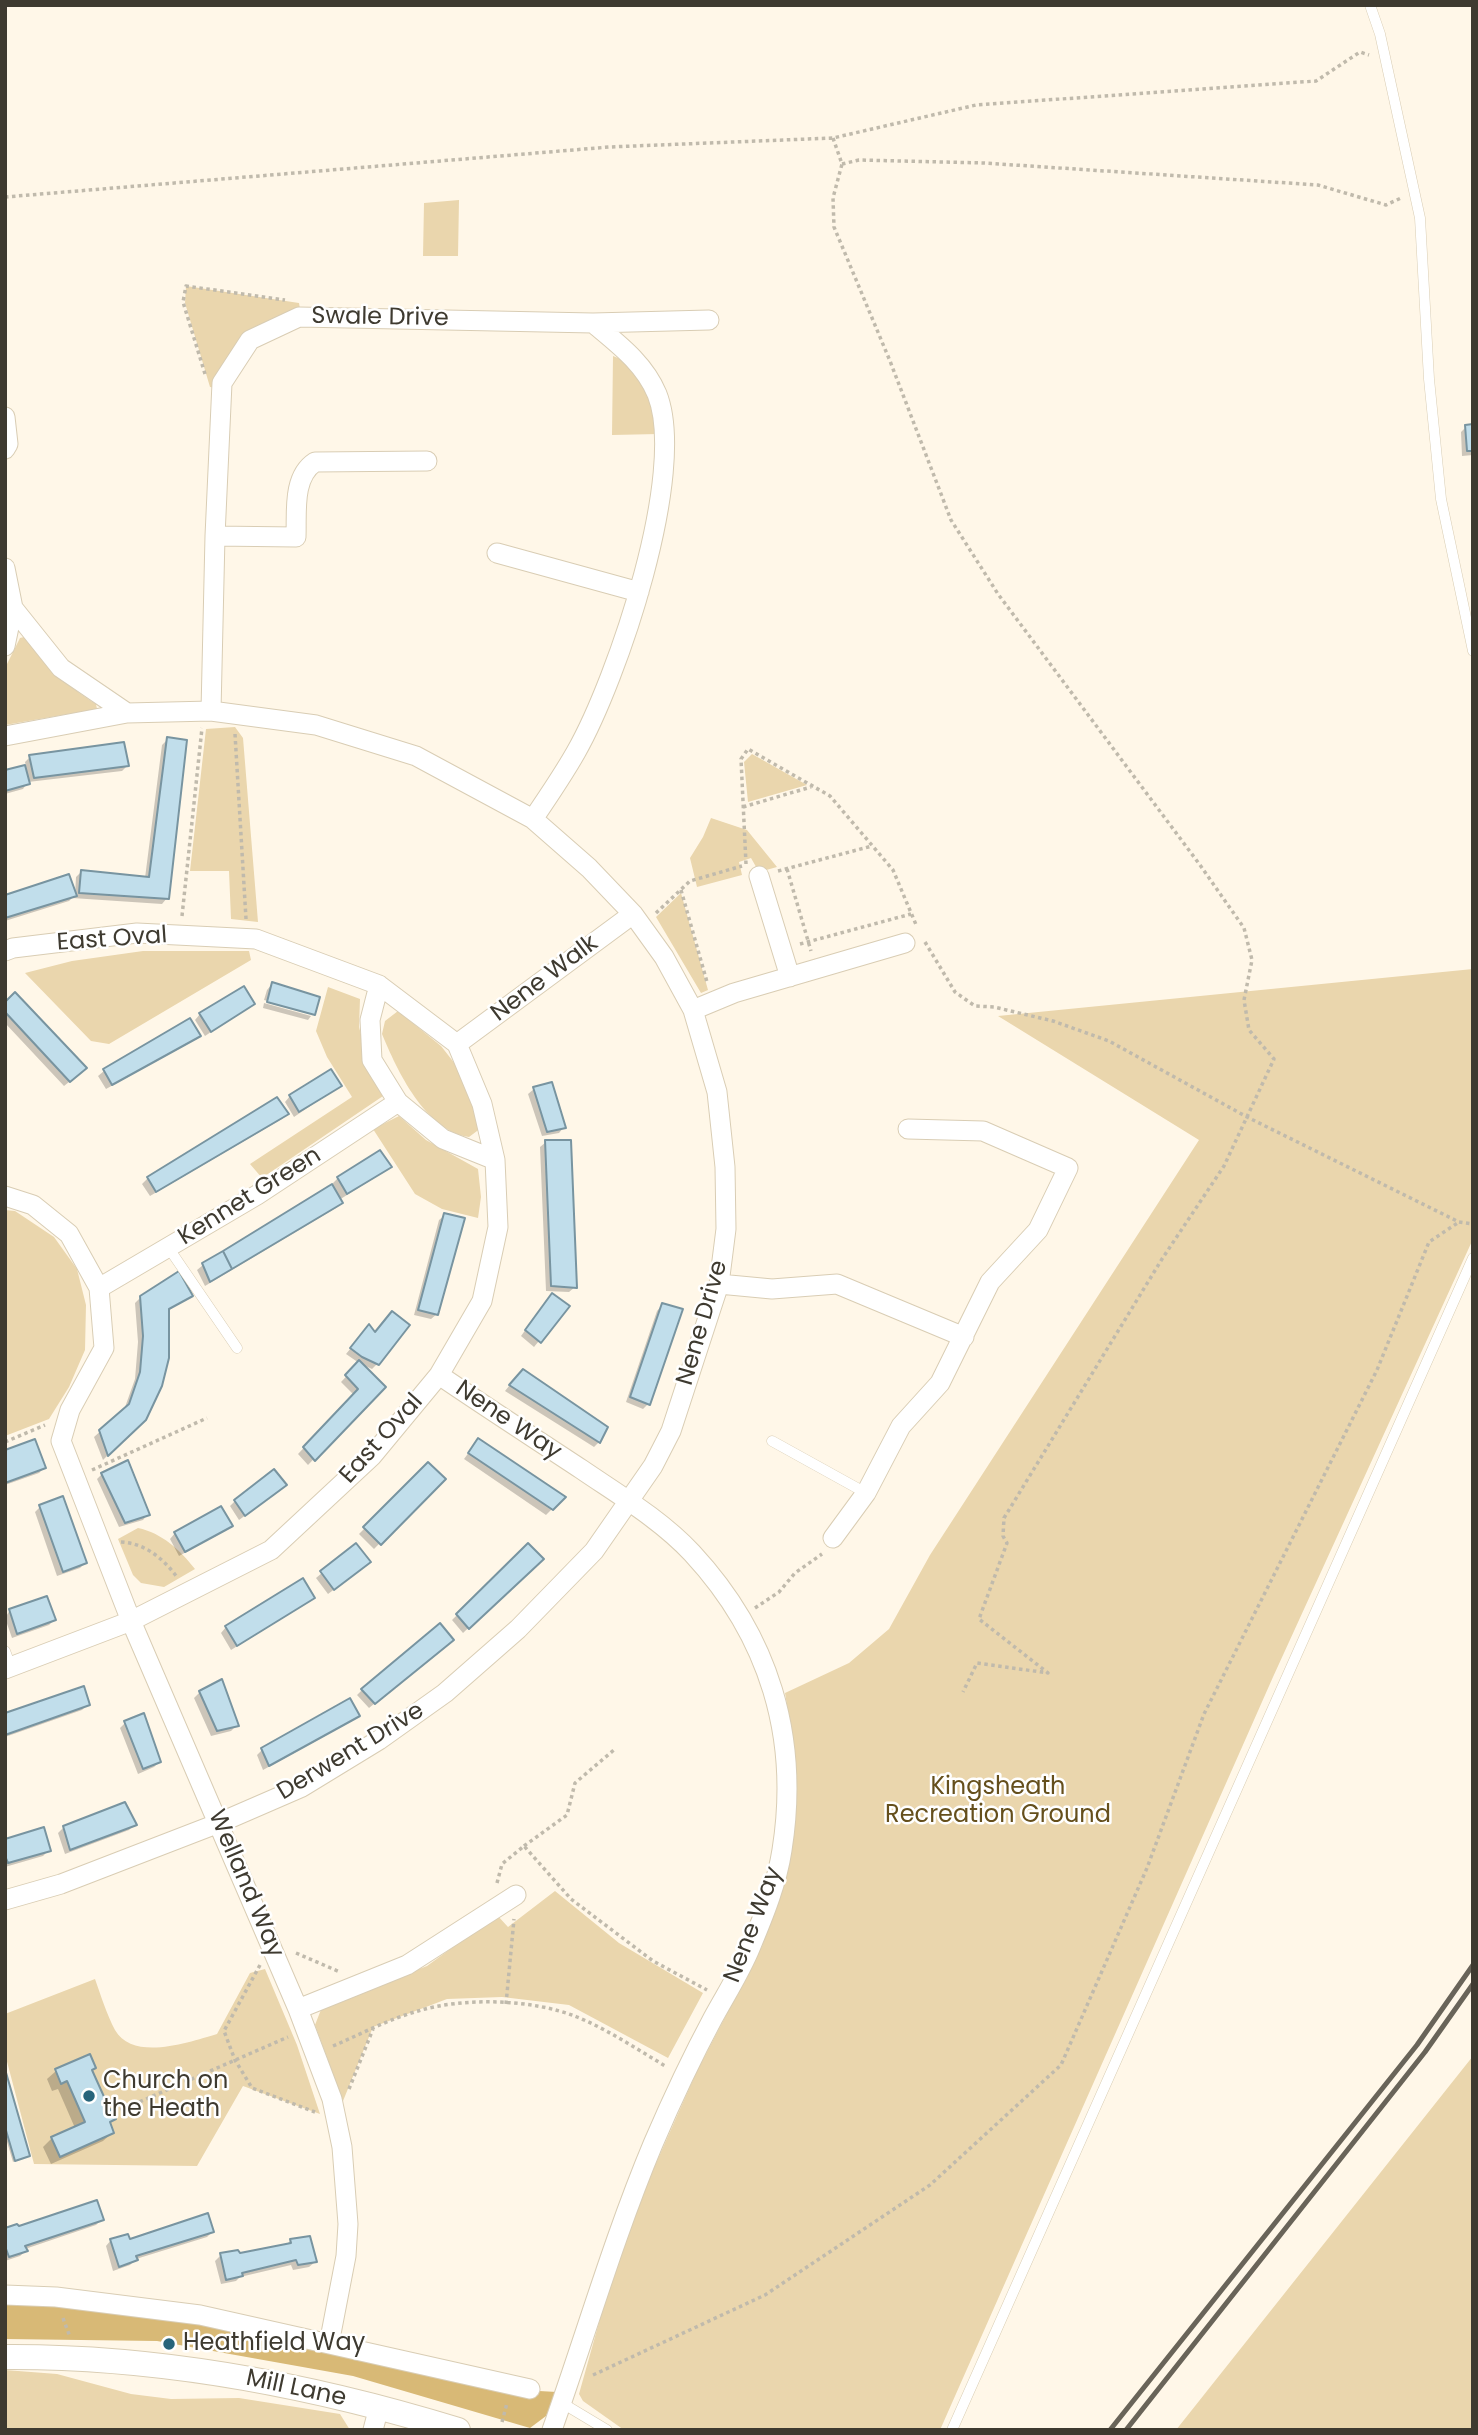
<!DOCTYPE html>
<html>
<head>
<meta charset="utf-8">
<style>
	body { margin:0 }
	#map { position:relative; width:1478px; height:2435px; overflow:hidden; background:#fff7e8; font-family:Poppins,sans-serif }
	canvas { display:block }
	.frame { position:absolute; inset:0; border:7px solid #3e3a30; pointer-events:none }
</style>
</head>
<body>
<div id="map">
<canvas width="1478" height="2435"></canvas>
<div class="frame"></div>
</div>
<script>
const c = document.querySelector('canvas').getContext('2d');
c.lineJoin = 'round';
function paint(path, color) { c.fillStyle = color; c.fill(path, 'evenodd'); }
function stroke(path, color, width, dash) { c.strokeStyle = color; c.lineWidth = width; c.lineCap = dash ? 'butt' : 'round'; c.setLineDash(dash || []); c.stroke(path); }
function drawText(font, color, halo, rows, align = 'center') {
  c.font = font + ' Poppins,sans-serif'; c.lineWidth = 5; c.setLineDash([]); c.textBaseline = 'middle'; c.strokeStyle = halo; c.fillStyle = color; for (const [text, x, y, turn = 0] of rows) {
    c.save(); c.translate(x, y); c.rotate((+turn || 0) * Math.PI / 180); c.textAlign = isNaN(turn) ? turn : align; if (halo) c.strokeText(text, 0, 0); c.fillText(text, 0, 0); c.restore();
  }
}
paint(new Path2D(`
	M459 200 458 256H423L424 203Z
	M186 286 299 303 300 309 268 321 247 337 217 388 210 387 185 303Z
	M613 356C640 364 654 409 658 434L612 435Z
	M24 637C47 666 65 685 96 704L97 709 5 725V668L20 638Z
	M235 727 243 738 258 922 231 919 229 871H190L206 729Z
	M752 754 807 785 748 802 744 762Z
	M711 818 747 830 777 867 759 872 751 858 739 862 742 875 697 887 690 858 703 837Z
	M681 893 708 990 701 993 656 917Z
	M143 951H249L251 960 109 1044 91 1041 25 973 72 961Z
	M1473 969V1239L1273 1677 940 2430H624L583 2401 579 2394 605 2301 645 2188 696 2073 762 1946 779 1898 789 1857 796 1803 795 1753 785 1693 849 1663 889 1629 930 1555 1199 1140 998 1016Z
	M328 987 360 999 359 1027 364 1046 386 1094 262 1178 250 1164 352 1097 327 1057 316 1031Z
	M398 1011 441 1046 459 1069 481 1128 469 1137C425 1131 397 1070 382 1034L385 1021Z
	M399 1116 426 1140 478 1169 481 1197 478 1218 442 1209 415 1194 373 1129Z
	M5 1210 15 1211 54 1237 77 1269 86 1305 85 1350 69 1387 49 1419 5 1436Z
	M138 1528C162 1533 180 1550 195 1569L164 1587 141 1583 133 1575 118 1539Z
	M555 1891 619 1943 703 1993 668 2058 569 2005 502 1997 447 1999 373 2027 343 2101 315 2025 322 2007 427 1966 497 1915 508 1927Z
	M265 1969 297 2045 320 2114 243 2086 197 2166 34 2164 5 2054V2014L95 1979C101 1996 107 2015 115 2030 133 2062 190 2042 217 2034L250 1973Z
	M1473 2056V2430H1176Z
	M5 2370 57 2374 131 2394 171 2399 239 2398 340 2414 350 2430H5Z`), '#ead6ad');
paint(new Path2D(`
	M5 2300 202 2319 521 2390 557 2392 546 2416 530 2428 353 2376 157 2341 5 2339Z`), '#d8b976');
paint(new Path2D(`
	M1473 228V246H1471V230Z
	M1473 426V455L1462 456 1461 432 1466 427Z
	M168 739 167 898 162 904 72 898 69 901 5 921V896H75L76 877 81 872 145 878 162 745Z
	M30 757 127 766 122 771 28 782 23 789 5 794V772L26 767 25 762Z
	M272 984 318 998 313 1014 264 1000 267 990Z
	M264 1003 311 1016 308 1020 263 1008Z
	M5 1004 79 1074 64 1086 5 1023Z
	M253 1004 205 1036 195 1020 200 1014Z
	M190 1021 198 1036 193 1041 106 1089 98 1076 104 1071Z
	M551 1084 564 1127 559 1133 542 1136 528 1094 534 1089Z
	M340 1086 294 1117 285 1102 290 1096Z
	M277 1099 287 1113 282 1119 150 1196 142 1184 148 1178Z
	M546 1142 575 1287 569 1292 546 1291 540 1147Z
	M380 1152 390 1167 384 1172 339 1200 341 1203 336 1208 205 1286 197 1270 203 1265 333 1185 332 1184 338 1178Z
	M445 1215 437 1314 431 1319 414 1315 439 1220Z
	M190 1295 168 1311 144 1419 103 1460 94 1437 124 1410 135 1379 138 1342 135 1303 141 1297Z
	M547 1300 567 1307 534 1347 521 1336Z
	M662 1305 648 1404 643 1409 626 1402 657 1311Z
	M364 1332 378 1363 372 1369 359 1363 383 1387 308 1465 298 1454 354 1395 341 1382 359 1363 346 1354Z
	M517 1376 599 1442 594 1447 505 1391Z
	M478 1440 564 1497 546 1515 464 1459Z
	M5 1452 44 1468 39 1473 5 1485Z
	M428 1465 443 1479 374 1549 359 1534Z
	M102 1474 148 1514 143 1520 119 1527 97 1479Z
	M279 1491 239 1520 230 1506 235 1501Z
	M40 1507 85 1563 80 1568 57 1576 35 1512Z
	M230 1525 225 1531 179 1556 170 1539 175 1533Z
	M355 1545 364 1567 328 1594 316 1578Z
	M528 1546 541 1559 463 1633 452 1620Z
	M307 1603 231 1650 221 1633 226 1627Z
	M10 1610 54 1620 49 1625 12 1638 5 1618Z
	M446 1645 369 1708 357 1695 362 1690Z
	M200 1692 237 1725 231 1731 211 1736 194 1698Z
	M88 1704 82 1710 5 1737V1715Z
	M357 1715 352 1721 263 1770 257 1755 262 1750Z
	M125 1723 159 1762 154 1767 138 1774 120 1728Z
	M134 1825 129 1830 65 1854 58 1833 64 1827Z
	M5 1841 49 1850 43 1856 5 1867Z
	M94 2068 91 2071 109 2112 114 2119 109 2125 112 2133 103 2141 51 2164 43 2147 52 2138 75 2128 58 2089 52 2091 47 2079 56 2071Z
	M5 2075 28 2156 13 2162 5 2135Z
	M102 2219 96 2225 25 2249 26 2251 20 2256 5 2261V2230Z
	M212 2232 207 2237 136 2259 130 2265 113 2271 106 2246 111 2240 128 2241Z
	M291 2240 315 2262 309 2267 293 2270 291 2265 240 2277 236 2281 221 2284 215 2261 221 2255H240L285 2246Z`), '#0003');
const building = new Path2D(`
	M1473 424V451H1467L1465 425Z
	M167 737 187 740 169 899 79 893 81 870 149 877Z
	M124 742 129 766 34 778 29 755Z
	M25 765 30 784 5 791V770Z
	M69 874 77 896 5 918V895Z
	M272 982 320 997 315 1015 267 1002Z
	M244 986 255 1004 211 1032 199 1013Z
	M15 992 87 1068 70 1082 5 1012V1002Z
	M190 1018 201 1036 112 1085 103 1069Z
	M331 1069 342 1086 299 1112 289 1095Z
	M552 1082 566 1128 547 1132 533 1087Z
	M277 1097 289 1114 156 1192 147 1177Z
	M545 1140H571L577 1288 551 1286Z
	M380 1150 392 1167 347 1194 337 1177Z
	M332 1184 343 1203 232 1269 223 1251Z
	M444 1213 465 1218 438 1315 418 1310Z
	M223 1251 232 1269 210 1282 202 1263Z
	M179 1271 193 1296 169 1309V1358L162 1386 146 1420 108 1456 99 1430 129 1404 140 1372 143 1336 140 1296Z
	M552 1293 570 1306 541 1343 525 1330Z
	M662 1303 683 1309 650 1405 630 1397Z
	M392 1311 410 1325 379 1365 362 1357 350 1348 369 1324 375 1332Z
	M359 1360 386 1387 315 1461 303 1447 358 1389 345 1375Z
	M523 1369 608 1427 600 1443 509 1385Z
	M478 1438 566 1497 553 1510 468 1453Z
	M35 1439 46 1468 5 1483V1450Z
	M128 1460 150 1515 125 1523 101 1473Z
	M428 1462 446 1479 381 1545 363 1527Z
	M274 1469 287 1485 245 1516 234 1500Z
	M63 1496 87 1563 63 1572 39 1505Z
	M221 1506 233 1526 185 1552 174 1532Z
	M356 1543 371 1562 334 1590 320 1571Z
	M528 1543 544 1559 469 1629 456 1614Z
	M303 1578 315 1598 237 1646 225 1626Z
	M47 1596 56 1620 17 1634 9 1609Z
	M440 1623 454 1640 375 1704 361 1689Z
	M222 1679 239 1726 217 1731 199 1691Z
	M84 1686 90 1705 5 1735V1713Z
	M350 1698 360 1716 269 1766 261 1748Z
	M144 1713 161 1762 143 1769 124 1721Z
	M125 1802 137 1825 70 1850 63 1826Z
	M44 1827 51 1851 8 1863 5 1856V1839Z
	M90 2054 96 2068 92 2070 110 2110 112 2109 116 2119 110 2122 114 2133 60 2157 51 2137 85 2122 67 2081 61 2084 55 2069Z
	M5 2069 30 2156 15 2161 5 2127Z
	M97 2200 104 2220 25 2246 28 2251 9 2257 5 2246V2228L17 2224 19 2226Z
	M208 2213 214 2232 136 2256 138 2260 119 2267 110 2239 128 2234 130 2239Z
	M310 2236 317 2262 298 2265 296 2260 242 2273 243 2276 226 2280 220 2253 238 2250 240 2253 291 2243 290 2239Z`);
paint(building, '#c1deeb');
stroke(building, '#7894a0', 2);
const service = new Path2D(`
	M1370 5 1380 34 1420 218 1429 379 1441 499 1473 651
	M168 1247 237 1348
	M772 1441 866 1493
	M5 1651 11 1667
	M562 2403 607 2430
	M952 2430 1473 1258`);
const minor = new Path2D(`
	M593 323 709 320
	M5 417 8 444 5 449
	M215 536 296 537C297 513 292 477 315 462L427 461
	M497 553 639 592
	M5 568 13 608 61 668 127 713
	M5 646 13 608
	M211 711 215 536 222 383 250 340 299 317 593 323C618 344 644 363 657 394 688 472 617 680 576 752 563 775 548 797 533 819
	M5 736 127 713 211 711 316 725 416 756 533 819 589 868 633 914 664 957 693 1010 717 1092 725 1167 726 1229 719 1284 671 1431 653 1466 594 1551 518 1629 445 1693 379 1740 302 1787 219 1823 61 1884 5 1900
	M759 876 790 977
	M5 951 13 948 137 933 256 939 379 985 457 1044 482 1104 495 1160 498 1227 482 1301 439 1375 372 1456 271 1550 131 1621 5 1669
	M379 985 370 1020 372 1060 398 1102 443 1139 495 1160
	M693 1010 734 993 905 943
	M457 1044 633 914
	M5 1196 33 1205 69 1234 99 1288 104 1348 70 1410 61 1441 131 1621 298 2009 332 2099 342 2147 348 2224 346 2256 329 2344
	M719 1284 772 1289 837 1284 964 1337
	M99 1288 257 1195 398 1102
	M439 1375C486 1407 534 1438 581 1469 619 1495 660 1519 692 1553 769 1636 800 1737 782 1850 777 1883 764 1915 751 1946 741 1971 726 1994 713 2018 691 2059 671 2102 653 2144 614 2237 586 2334 552 2430
	M833 1538 866 1493 901 1426 940 1383 990 1282 1038 1230 1068 1168 983 1131 908 1129
	M298 2009 407 1965 516 1895
	M5 2295 56 2297 200 2315 530 2389
	M373 2430 379 2407`);
const tertiary = new Path2D(`
	M5 2357C159 2356 312 2385 458 2430`);
stroke(service, '#d9cdb4', 11);
stroke(minor, '#d9cdb4', 21);
stroke(tertiary, '#d9cdb4', 26);
stroke(new Path2D(`
	M833 138 842 164 833 198 834 227 890 361 951 520 998 594 1200 865 1244 928 1252 960 1244 1000 1249 1030 1274 1059 1224 1166 1162 1259 1004 1518 1003 1536 1007 1543 979 1619 1048 1673 977 1663 963 1692
	M842 164 859 160 984 163 1318 185 1386 205 1401 198
	M5 197 609 147 833 138 976 105 1316 81 1360 52 1369 55
	M205 374 183 302 186 286 285 300
	M235 734 246 919
	M743 807 811 787
	M746 864 741 759 748 749 830 796 893 870 917 927
	M787 869 811 951
	M778 871 872 846
	M681 890 707 982
	M656 913 690 881 742 866
	M182 916 202 728
	M925 942 955 992 975 1006 994 1007 1053 1021 1109 1041 1247 1117 1459 1222 1473 1224
	M800 944 911 914
	M5 1442 45 1425
	M92 1470 207 1418
	M121 1542C144 1543 163 1558 177 1577
	M755 1608 779 1592 795 1573 822 1554
	M524 1846 567 1815 575 1783 615 1749
	M497 1883 502 1864 524 1846 571 1899 653 1961 707 1990
	M296 1953 340 1972
	M260 1965 224 2031 235 2060 252 2088 315 2112
	M506 2004 514 1919
	M333 2046C361 2034 389 2019 418 2011 464 1997 533 1999 577 2017 609 2030 638 2050 667 2067
	M349 2089 373 2029
	M114 2113 288 2037
	M63 2318 70 2337
	M593 2375 765 2295 930 2185 1061 2065 1147 1868 1204 1714 1377 1370 1429 1242 1459 1222
	M502 2422 507 2403`), '#c0baac', 3.5, [3.5, 3.5]);
stroke(service, '#fff', 10);
stroke(minor, '#fff', 19);
stroke(tertiary, '#fff', 24);
stroke(new Path2D(`
	M1110 2430 1417 2045 1473 1965
	M1126 2430 1425 2052 1473 1984`), '#696459', 5);
for (const [x, y, r, color] of [
	[89,2096,7,"#27647b"],
	[169,2344,7,"#27647b"]
]) { const dot = new Path2D(); dot.arc(x, y, r, 0, 2 * Math.PI); c.fillStyle = color; c.fill(dot); stroke(dot, '#fff', 2.5); }
drawText('24px', '#3e3a30', '#fff', [
	["Swale Drive",380,318,1],
	["East Oval",112,940,-4],
	["Nene Walk",545,979,-37],
	["Kennet Green",250,1197,-32],
	["Nene Drive",703,1323,-74],
	["Nene Way",508,1421,34],
	["East Oval",382,1439,-48],
	["Derwent Drive",351,1752,-31],
	["Welland Way",245,1884,67],
	["Nene Way",754,1925,-69],
	["Mill Lane",296,2389,12]
]);
drawText('24px', '#654f1c', '#fff', [
	["Kingsheath",998,1788],
	["Recreation Ground",998,1816]
]);
drawText('24px', '#3e3a30', '#fff', [
	["Church on",103,2082],
	["the Heath",103,2110],
	["Heathfield Way",183,2344]
], 'left');
</script>
</body>
</html>
